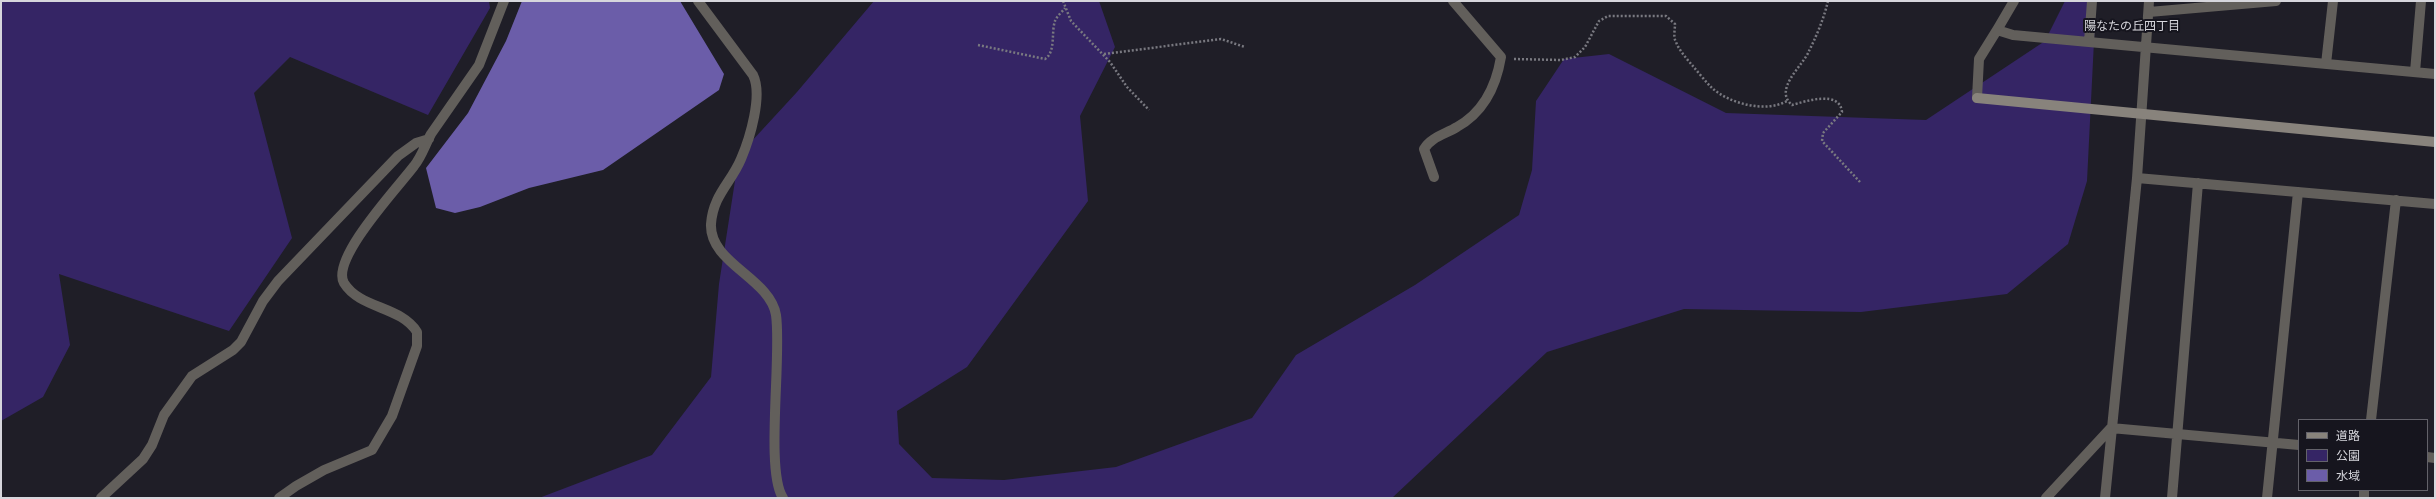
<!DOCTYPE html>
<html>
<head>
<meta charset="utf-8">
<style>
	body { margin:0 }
	#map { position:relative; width:2436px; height:499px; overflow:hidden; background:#1f1e27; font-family:"DM Sans","Noto Sans JP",sans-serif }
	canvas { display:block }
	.frame { position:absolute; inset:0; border:2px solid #d6d6dc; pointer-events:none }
	.legend { position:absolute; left:2298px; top:419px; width:130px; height:72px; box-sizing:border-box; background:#16151e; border:1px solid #63626a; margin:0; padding:5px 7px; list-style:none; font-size:12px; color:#d6d6dc }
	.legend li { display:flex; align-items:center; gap:8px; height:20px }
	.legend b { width:20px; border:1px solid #63626a }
</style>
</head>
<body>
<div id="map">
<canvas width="2436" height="499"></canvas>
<div class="frame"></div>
<ul class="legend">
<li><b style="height:5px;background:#88837c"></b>道路</li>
<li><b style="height:11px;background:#352565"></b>公園</li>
<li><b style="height:11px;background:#6b5da9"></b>水域</li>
</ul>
</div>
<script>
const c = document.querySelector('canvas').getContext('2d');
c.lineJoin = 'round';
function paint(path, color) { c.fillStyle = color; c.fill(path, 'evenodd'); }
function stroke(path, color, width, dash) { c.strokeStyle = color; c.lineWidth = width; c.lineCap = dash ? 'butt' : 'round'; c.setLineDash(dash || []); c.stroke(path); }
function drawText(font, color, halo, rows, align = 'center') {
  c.font = font + ' "DM Sans","Noto Sans JP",sans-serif'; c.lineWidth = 4; c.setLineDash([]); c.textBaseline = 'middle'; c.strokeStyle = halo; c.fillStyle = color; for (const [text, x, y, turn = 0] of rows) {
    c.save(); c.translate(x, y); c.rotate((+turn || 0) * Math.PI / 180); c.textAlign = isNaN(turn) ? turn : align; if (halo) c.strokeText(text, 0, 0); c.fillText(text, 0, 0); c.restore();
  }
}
paint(new Path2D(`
	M1 1H489L490 8 428 115 290 57 254 93 292 238 229 331 59 274 70 345 43 397 1 421Z
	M874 1H1099L1115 47 1080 116 1088 201 967 367 897 411 899 444 932 478 1004 480 1116 467 1252 418 1296 355 1415 285 1519 215 1532 170 1536 101 1564 59 1609 54 1726 113 1926 120 2045 41 2065 1H2096L2087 181 2068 244 2007 294 1861 312 1684 309 1547 352 1392 498H539L652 455 711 377 719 284 739 155 797 92Z`), '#352565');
paint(new Path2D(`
	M522 1H680L724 74 719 90 603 170 529 188 480 207 455 213 436 208 426 168 468 113 506 41Z`), '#6b5da9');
stroke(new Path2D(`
	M1063 1 1071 21 1110 62 1127 87 1149 110
	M1828 1C1824 18 1817 35 1809 51 1803 66 1773 89 1792 105 1806 101 1840 90 1842 112L1823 133 1822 141 1860 182
	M978 45 1045 59C1056 52 1051 32 1055 21 1057 16 1062 12 1065 8
	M1104 54 1221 39 1245 47
	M1514 59 1561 60 1575 57 1585 47 1599 21 1608 16H1666L1675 24C1675 30 1673 37 1676 42 1679 50 1686 58 1692 65 1698 72 1705 81 1712 88 1730 104 1766 113 1787 101`), '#797980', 2.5, [2, 2]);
stroke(new Path2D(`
	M698 1 753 75C763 95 750 138 741 159 731 183 713 195 711 224 709 263 770 278 776 315 782 356 765 471 783 498
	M2014 1 1997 30 2013 35 2435 74
	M2149 12 2276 1
	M2089 42 2092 1
	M2326 64 2333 1
	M2415 72 2421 1
	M1977 98 1979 59 1997 30
	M1434 177 1424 149C1431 137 1446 134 1457 127 1484 112 1496 87 1501 57L1453 1
	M2137 178 2435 204
	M2371 420 2396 200
	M2427 457 2435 458
	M101 498 143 459 152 445 164 415 192 376 233 350 241 342 263 301 278 281 398 156 416 143 429 139
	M279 498 296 486 324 470 372 450 392 416 417 346V332C401 306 360 309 344 283 330 259 400 185 414 166 422 156 425 145 431 134L479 65 504 1
	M2046 498 2111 428 2299 445
	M2105 498 2137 178 2149 1
	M2172 498 2198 183
	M2267 498 2298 192
	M2364 498V490`), '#625f5b', 10);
stroke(new Path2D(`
	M1977 98 2435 142`), '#88837c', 10);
drawText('12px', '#d6d6dc', '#16151e', [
	["陽なたの丘四丁目",2132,27]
]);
</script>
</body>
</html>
